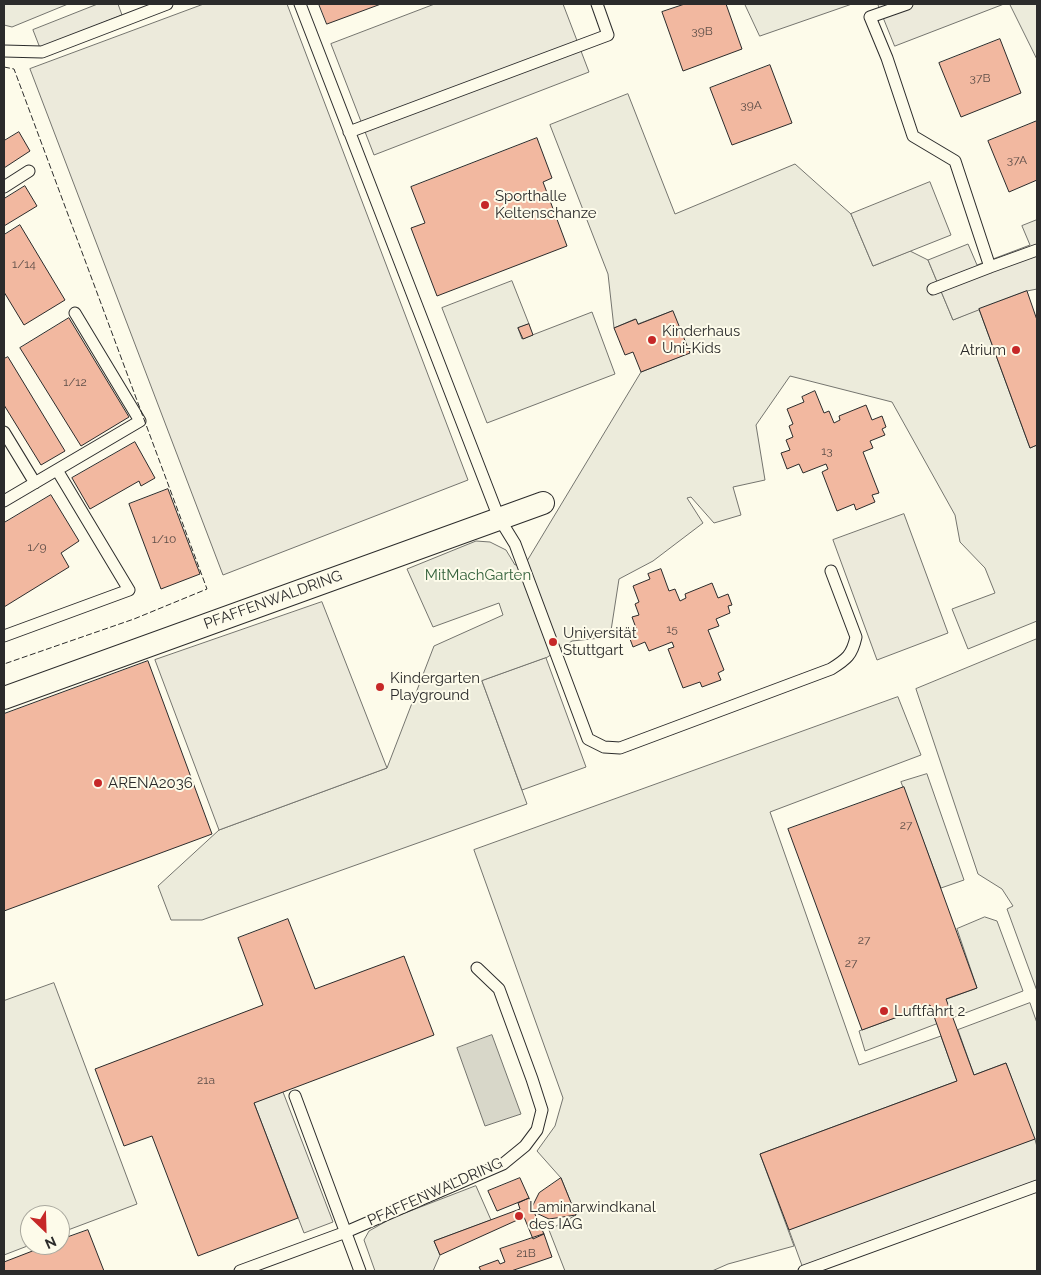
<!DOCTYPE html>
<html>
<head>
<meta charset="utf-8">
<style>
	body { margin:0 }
	#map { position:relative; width:1041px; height:1275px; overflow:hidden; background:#fdfbea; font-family:Raleway,sans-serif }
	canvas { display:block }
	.frame { position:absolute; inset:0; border:5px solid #2b2b2b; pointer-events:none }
	.north { position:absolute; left:20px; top:1205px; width:50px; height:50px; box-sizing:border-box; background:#fdfbea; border:1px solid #a9a89e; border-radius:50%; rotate:156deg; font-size:14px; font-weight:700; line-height:20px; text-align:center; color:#2b2b2b }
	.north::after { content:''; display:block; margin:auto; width:18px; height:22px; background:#c62828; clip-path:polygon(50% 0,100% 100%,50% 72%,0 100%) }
</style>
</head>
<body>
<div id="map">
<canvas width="1041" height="1275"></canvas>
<div class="frame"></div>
<div class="north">N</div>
</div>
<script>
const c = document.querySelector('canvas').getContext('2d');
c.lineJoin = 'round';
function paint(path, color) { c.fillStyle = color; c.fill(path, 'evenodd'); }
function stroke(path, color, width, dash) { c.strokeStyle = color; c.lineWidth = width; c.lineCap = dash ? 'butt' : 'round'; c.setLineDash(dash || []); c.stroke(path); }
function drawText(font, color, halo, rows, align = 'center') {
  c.font = font + ' Raleway,sans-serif'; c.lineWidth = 4; c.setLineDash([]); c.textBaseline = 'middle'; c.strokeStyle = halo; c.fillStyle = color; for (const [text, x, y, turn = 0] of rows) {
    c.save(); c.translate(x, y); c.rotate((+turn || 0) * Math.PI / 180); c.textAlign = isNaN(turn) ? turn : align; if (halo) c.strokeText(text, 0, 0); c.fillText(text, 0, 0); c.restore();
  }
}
const green = new Path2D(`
	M4 4H68L12 27 4 25Z
	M745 4H852L760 36Z
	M1010 4H1037V59Z
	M628 94 675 214 795 164 851 214 873 266 910 251 928 260 953 320 979 309 1030 448 1037 445V621L968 649 952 609 995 593 985 568 960 542 955 515 892 402 790 376 756 425 765 480 733 487 741 515 714 523 691 497 687 498 703 523 653 561 619 579 610 637 572 641 546 658 482 681 527 804 202 920H171L158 886 219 830 387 768 434 646 503 615 499 603 433 627 407 569 476 541 490 542 506 550 515 565 527 561 641 372 689 353 672 311 638 324 635 319 614 328 608 274 550 125Z
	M512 281 529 324 518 328 522 339 592 312 615 374 487 423 442 308Z
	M1037 639V991L1007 909 1013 906 1002 889 978 874 916 689Z
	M898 697 921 755 770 812 859 1065 941 1036 957 1081 760 1154 794 1246 728 1264 712 1271H565L549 1230 576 1215 561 1178 537 1151 555 1126 563 1098 474 850Z
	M927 774 964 880 941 888 901 782Z
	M985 917 997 921 1023 991 865 1051 859 1031 977 988 957 929Z
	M54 983 137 1204 60 1233V1215H30V1245L4 1255V1001Z
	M1030 1003 1037 1023V1147L1006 1063 974 1075 958 1030Z
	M476 1186 491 1220 434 1241 440 1255 433 1271H375L364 1240 369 1231 392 1218Z`);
paint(green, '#ecebdb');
stroke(green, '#74746e', 1);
const parking = new Path2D(`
	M98 4H118L122 15 40 48 33 30Z
	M204 4H287L468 480 223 575 30 69Z
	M435 4H563L589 72 374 155 331 44Z
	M878 4H1004L895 46Z
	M930 182 951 235 873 266 851 214Z
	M1037 220V289L1027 291 953 320 928 260 968 244 977 265 1030 245 1022 226Z
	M904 514 948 633 877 660 833 540Z
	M322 602 387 768 219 830 155 660Z
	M546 658 586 767 522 790 482 681Z
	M283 1092 333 1222 304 1233 254 1103Z
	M1035 1139 1037 1147V1186L804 1271 789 1230Z`);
paint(parking, '#eceadb');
stroke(parking, '#74746e', 1);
const water = new Path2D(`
	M492 1035 521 1114 485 1126 457 1048Z`);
paint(water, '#d8d7c9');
stroke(water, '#74746e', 1);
const building = new Path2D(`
	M319 4H381L327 24Z
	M685 4H726L742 49 683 71 662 12Z
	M1000 39 1021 93 961 117 939 63Z
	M770 65 792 123 732 145 710 88Z
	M1037 121V180L1009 192 988 141Z
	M19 132 30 151 4 168V141Z
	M537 138 552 178 543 182 567 246 437 296 411 228 425 223 411 187Z
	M25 186 37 206 4 226V199Z
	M20 225 65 300 24 325 4 292V235Z
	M1027 291 1037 320V445L1030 448 979 309Z
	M673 311 690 353 641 372 633 352 625 355 614 328 636 319 638 324Z
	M69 318 129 417 81 446 20 348Z
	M529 324 533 335 523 339 518 328Z
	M8 357 65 451 41 465 4 405V359Z
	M815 391 824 413 829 411 834 423 840 420 839 416 866 405 872 420 882 416 886 427 882 429 885 435 870 441 873 448 863 452 879 493 872 495 875 502 856 510 854 504 837 511 822 472 828 469 826 464 803 473 799 464 787 469 781 453 790 450 786 440 793 437 789 426 793 424 787 409 804 402 802 397Z
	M135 442 155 478 141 486 139 481 90 509 72 478Z
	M168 489 200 574 161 589 129 504Z
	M51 495 79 541 61 553 69 567 4 607V523Z
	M661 569 669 591 675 589 680 601 686 598 685 594 712 583 718 598 728 594 732 605 728 606 730 613 716 619 719 626 708 630 724 670 718 673 721 680 702 687 700 682 683 688 668 649 674 647 672 642 649 651 645 642 633 647 627 631 636 628 632 617 639 615 635 604 639 602 633 586 650 579 648 574Z
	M148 661 212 834 4 911V714Z
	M904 787 977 988 946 999 974 1075 1006 1063 1035 1139 789 1230 760 1154 957 1081 930 1005 862 1030 788 829Z
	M288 919 315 989 404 956 434 1035 254 1103 298 1218 198 1256 152 1136 124 1146 95 1069 263 1005 238 938Z
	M520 1178 529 1198 497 1211 488 1191Z
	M561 1178 576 1215 549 1219 534 1212 544 1234 533 1239 524 1217 440 1255 434 1241 520 1209 518 1203 529 1198 532 1207 539 1193Z
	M88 1230 104 1271H4V1262L48 1245H60V1240Z
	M544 1234 552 1257 511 1271H481L479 1267 498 1260 500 1264 505 1262 500 1249Z`);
paint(building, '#f2b8a0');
stroke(building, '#2b2b2b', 1);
const lane = new Path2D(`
	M300 4 499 518 515 544 588 739 604 747 620 748 831 669C847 659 852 655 856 637L831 571
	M907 4 870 17 887 58 913 136 955 161 990 267 1037 250
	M4 51 42 52 167 4
	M349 132 608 35 597 4
	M4 187 29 171
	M933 289 990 267
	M4 432 35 483
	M4 501 140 421 75 313
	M4 636 129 590 57 470
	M295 1096 360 1271
	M240 1271 346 1232 503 1164 525 1146 537 1130 542 1110 532 1079 499 989 477 968
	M804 1271 1037 1186`);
const street = new Path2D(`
	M4 698 543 503`);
stroke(lane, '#2b2b2b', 13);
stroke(street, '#2b2b2b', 24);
stroke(lane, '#fdfbea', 11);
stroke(street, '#fdfbea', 22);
stroke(new Path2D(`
	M4 67 14 69 207 589 134 619 4 664
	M4 678V680`), '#2b2b2b', 1, [6, 2.5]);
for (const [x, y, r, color] of [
	[485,205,5,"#c62828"],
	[652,340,5,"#c62828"],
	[1016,350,5,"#c62828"],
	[553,642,5,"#c62828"],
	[380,687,5,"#c62828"],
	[98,783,5,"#c62828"],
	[884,1011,5,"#c62828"],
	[519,1216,5,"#c62828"]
]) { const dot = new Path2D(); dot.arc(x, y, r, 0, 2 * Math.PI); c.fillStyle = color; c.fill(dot); stroke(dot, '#fdfbea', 2); }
drawText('12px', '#5d4e48', null, [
	["39B",702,31],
	["37B",980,78],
	["39A",751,105],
	["37A",1017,160],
	["1/14",24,264],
	["1/12",75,382],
	["13",827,451],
	["1/10",164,539],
	["1/9",37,547],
	["15",672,629],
	["27",906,825],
	["27",864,940],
	["27",851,963],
	["21a",206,1080],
	["21B",526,1253]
]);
drawText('15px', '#2b2b2b', '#fdfbea', [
	["Sporthalle",495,196],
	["Keltenschanze",495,213],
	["Kinderhaus",662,331],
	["Uni-Kids",662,348],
	["Atrium",1006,350,"right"],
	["Universität",563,633],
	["Stuttgart",563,650],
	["Kindergarten",390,678],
	["Playground",390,695],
	["ARENA2036",108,783],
	["Luftfahrt 2",894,1011],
	["Laminarwindkanal",529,1207],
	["des IAG",529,1224]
], 'left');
drawText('15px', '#34623c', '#fdfbea', [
	["MitMachGarten",478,575]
]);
drawText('15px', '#2b2b2b', '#fdfbea', [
	["PFAFFENWALDRING",273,600,-20],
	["PFAFFENWALDRING",435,1192,-24]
]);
</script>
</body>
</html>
